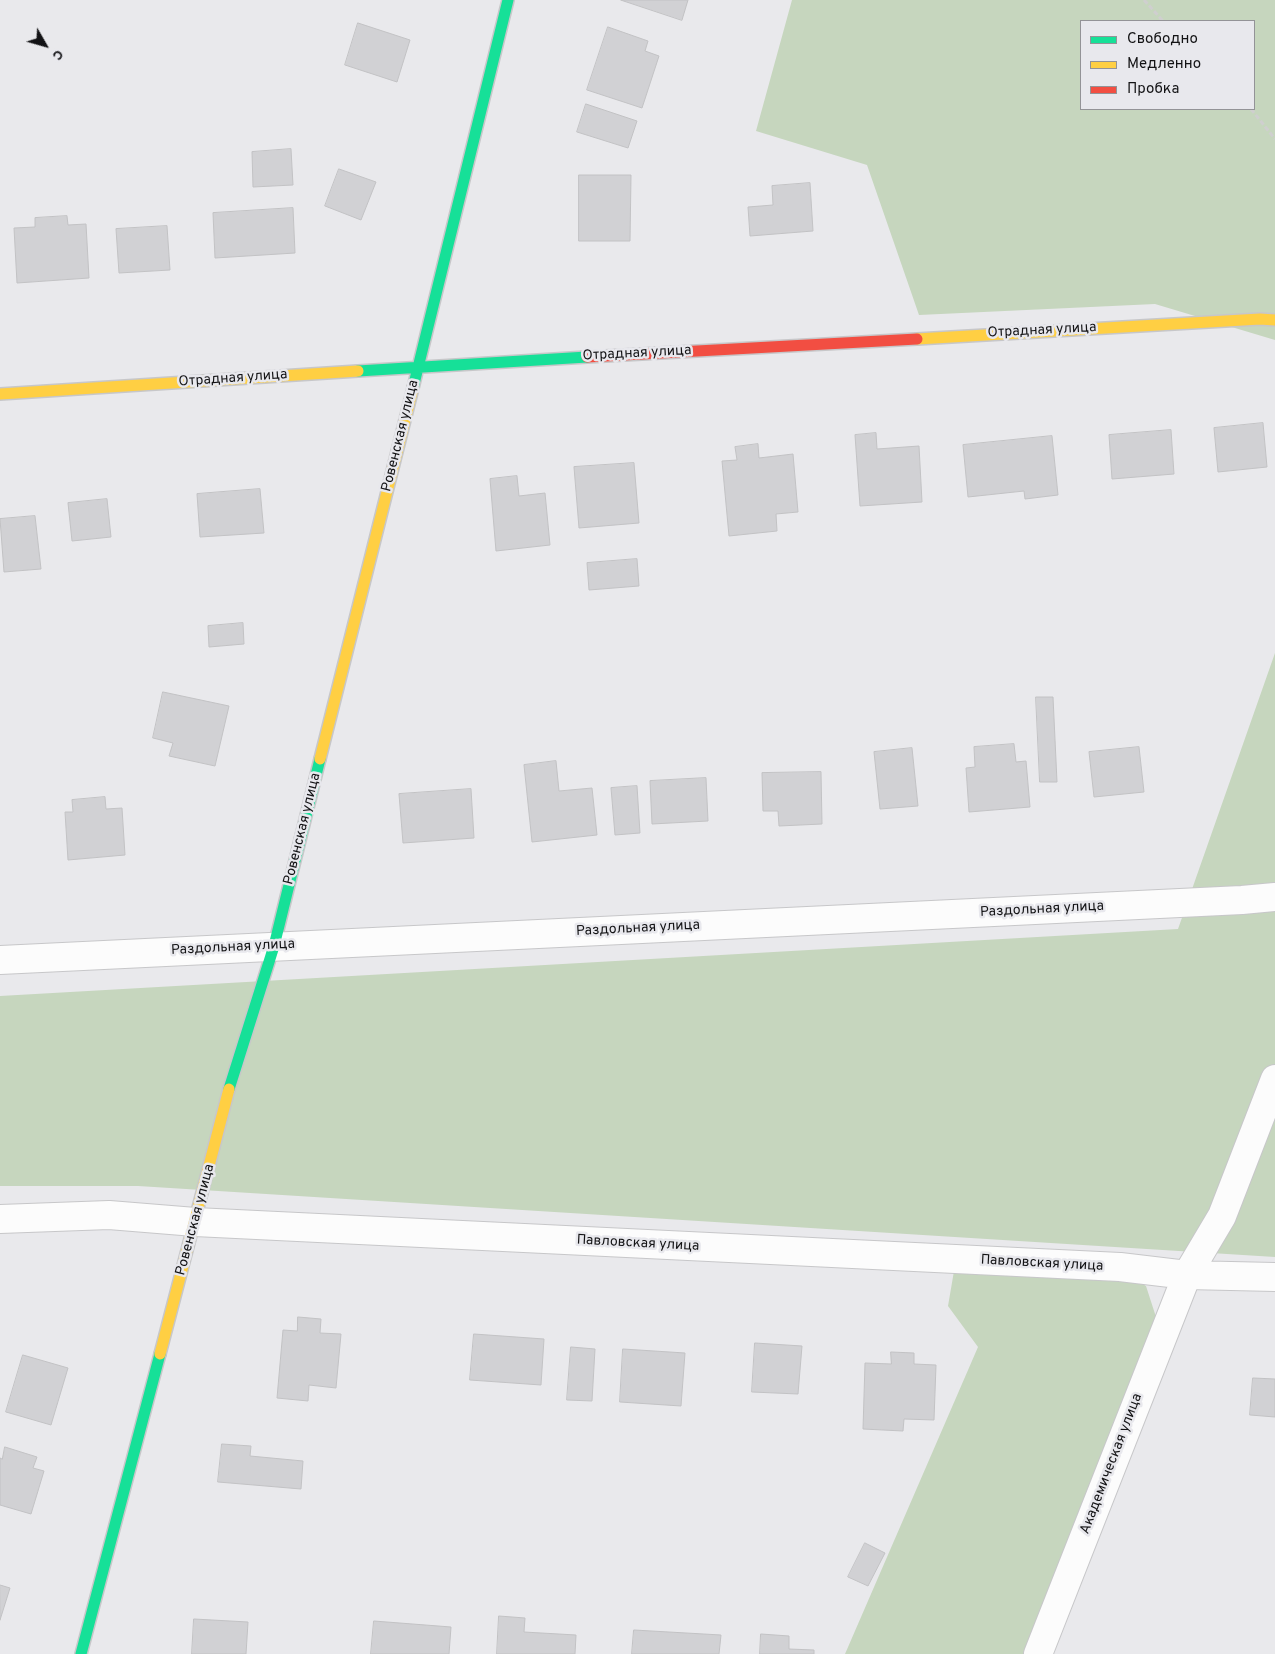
<!DOCTYPE html>
<html>
<head>
<meta charset="utf-8">
<style>
	body { margin:0 }
	#map { position:relative; width:1275px; height:1654px; overflow:hidden; background:#e9e9ec; font-family:Overpass,sans-serif }
	canvas { display:block }
	.legend { position:absolute; left:1080px; top:20px; width:175px; height:90px; box-sizing:border-box; background:#e8e8ed; border:1px solid #939397; margin:0; padding:6px 9px; list-style:none; font-size:15px; color:#131315 }
	.legend li { display:flex; align-items:center; gap:10px; height:25px }
	.legend b { width:25px; border:1px solid #939397 }
	.north { position:absolute; left:20px; top:20px; width:50px; height:50px; -webkit-text-stroke:4px #e8e8ed; paint-order:stroke; rotate:128deg; font-size:14px; font-weight:700; line-height:20px; text-align:center; color:#131315 }
	.north::after { content:''; display:block; margin:auto; width:18px; height:22px; background:#131315; clip-path:polygon(50% 0,100% 100%,50% 72%,0 100%) }
</style>
</head>
<body>
<div id="map">
<canvas width="1275" height="1654"></canvas>
<ul class="legend">
<li><b style="height:6px;background:#16e098"></b>Свободно</li>
<li><b style="height:6px;background:#ffcf43"></b>Медленно</li>
<li><b style="height:6px;background:#f24e42"></b>Пробка</li>
</ul>
<div class="north">С</div>
</div>
<script>
const c = document.querySelector('canvas').getContext('2d');
c.lineJoin = 'round';
function paint(path, color) { c.fillStyle = color; c.fill(path, 'evenodd'); }
function stroke(path, color, width, dash) { c.strokeStyle = color; c.lineWidth = width; c.lineCap = dash ? 'butt' : 'round'; c.setLineDash(dash || []); c.stroke(path); }
function drawText(font, color, halo, rows, align = 'center') {
  c.font = font + ' Overpass,sans-serif'; c.lineWidth = 5; c.setLineDash([]); c.textBaseline = 'middle'; c.strokeStyle = halo; c.fillStyle = color; for (const [text, x, y, turn = 0] of rows) {
    c.save(); c.translate(x, y); c.rotate((+turn || 0) * Math.PI / 180); c.textAlign = isNaN(turn) ? turn : align; if (halo) c.strokeText(text, 0, 0); c.fillText(text, 0, 0); c.restore();
  }
}
paint(new Path2D(`
	M792 0H1275V340L1155 304 919 315 867 165 756 131ZM1081 21H1254V109H1081Z
	M1275 653V1257L138 1186H0V996L1178 929Z
	M954 1271 1128 1275 1146 1286 1156 1317 1023 1654H845L978 1347 948 1306Z`), '#c6d6be');
const building = new Path2D(`
	M621 0H688L682 20Z
	M358 23 410 40 397 82 345 65Z
	M608 27 648 41 645 51 659 56 642 108 587 90Z
	M586 104 637 121 628 148 577 132Z
	M291 149 293 185 253 187 252 152Z
	M339 169 376 182 361 220 325 206Z
	M579 175H631L630 241H579Z
	M810 183 813 231 750 236 748 207 773 205 772 186Z
	M293 208 295 253 215 258 213 213Z
	M67 216 68 225 86 224 89 278 17 283 14 228 35 227V218Z
	M167 226 170 270 119 273 116 229Z
	M1263 423 1267 467 1218 472 1214 428Z
	M1171 430 1174 474 1112 479 1109 435Z
	M876 433 877 449 919 446 922 502 860 506 855 435Z
	M1052 436 1058 495 1025 499 1024 491 968 497 963 445Z
	M758 444 759 458 793 454 798 512 776 514 777 531 729 536 722 461 737 460 735 447Z
	M634 463 639 523 579 528 574 467Z
	M517 476 519 496 545 493 550 545 496 551 490 479Z
	M260 489 264 533 200 537 197 494Z
	M107 499 111 537 72 541 68 503Z
	M35 516 41 569 4 572 0 519Z
	M637 559 639 586 589 590 587 563Z
	M243 623 244 644 209 647 208 626Z
	M163 692 229 706 215 766 169 756 173 743 153 738Z
	M1036 697H1053L1057 782H1040Z
	M1014 744 1016 762 1026 761 1030 807 969 812 966 768 975 767 974 747Z
	M1139 747 1144 792 1094 797 1089 752Z
	M912 748 918 806 880 809 874 752Z
	M556 761 559 791 592 788 597 835 532 842 524 765Z
	M821 772 822 824 779 826 778 811H763L762 773Z
	M706 778 708 821 652 824 650 781Z
	M637 786 640 833 615 835 611 788Z
	M471 789 474 838 403 843 399 794Z
	M105 797 106 809 122 808 125 855 68 860 65 812H73L72 800Z
	M298 1317 321 1319 320 1333 341 1334 336 1388 309 1385 308 1401 277 1398 283 1330 297 1331Z
	M474 1334 544 1339 541 1385 470 1380Z
	M755 1343 802 1346 798 1394 752 1392Z
	M571 1347 595 1349 592 1401 567 1400Z
	M623 1349 685 1353 681 1406 620 1402Z
	M891 1352 914 1353V1364L936 1365 934 1420 904 1419 903 1431 863 1429 865 1363 891 1364Z
	M23 1355 68 1368 51 1425 6 1412Z
	M1253 1378 1275 1379V1417L1250 1415Z
	M222 1444 251 1446 250 1456 303 1461 301 1489 218 1482Z
	M5 1447 37 1457 33 1468 44 1471 31 1514 0 1505V1458L2 1459Z
	M865 1543 885 1553 868 1586 848 1577Z
	M0 1585 10 1588 0 1620Z
	M499 1616 525 1618 524 1632 576 1635 575 1654H497Z
	M194 1619 248 1622 246 1654H192Z
	M374 1621 451 1627 449 1654H371Z
	M634 1630 721 1635 719 1654H632Z
	M761 1634 789 1636V1649L814 1650V1654H760Z`);
paint(building, '#d1d1d4');
stroke(building, '#c2c2c4', 1);
const street = new Path2D(`
	M0 960 1242 900 1275 897
	M0 1219 109 1215 195 1222 1120 1267 1187 1275 1275 1277
	M1038 1654 1187 1275 1222 1216 1275 1079`);
const fast = new Path2D(`
	M358 371 587 357
	M413 388 508 0
	M229 1089 274 946 320 759
	M81 1654 160 1354`);
const slow = new Path2D(`
	M917 339 1260 319 1275 320
	M0 394 358 371
	M320 759 413 388
	M160 1354 229 1089`);
const jam = new Path2D(`
	M587 357 917 339`);
stroke(street, '#c7c7c9', 30);
stroke(fast, '#c7c7c9', 14);
stroke(slow, '#c7c7c9', 14);
stroke(jam, '#c7c7c9', 14);
stroke(new Path2D(`
	M1144 0 1163 21
	M1251 109 1275 139`), '#cfcfcf', 3, [5, 2.5]);
stroke(street, '#fcfcfc', 28);
stroke(fast, '#16e098', 11);
stroke(slow, '#ffcf43', 11);
stroke(jam, '#f24e42', 11);
drawText('14px', '#131315', '#e8e8ed', [
	["Отрадная улица",1042,331,-3],
	["Отрадная улица",637,354,-3],
	["Отрадная улица",233,379,-4],
	["Ровенская улица",401,436,-76],
	["Ровенская улица",303,829,-76],
	["Раздольная улица",1042,910,-3],
	["Раздольная улица",638,929,-3],
	["Раздольная улица",233,948,-3],
	["Ровенская улица",196,1220,-75],
	["Павловская улица",638,1244,3],
	["Павловская улица",1042,1264,3],
	["Академическая улица",1112,1464,-69]
]);
</script>
</body>
</html>
